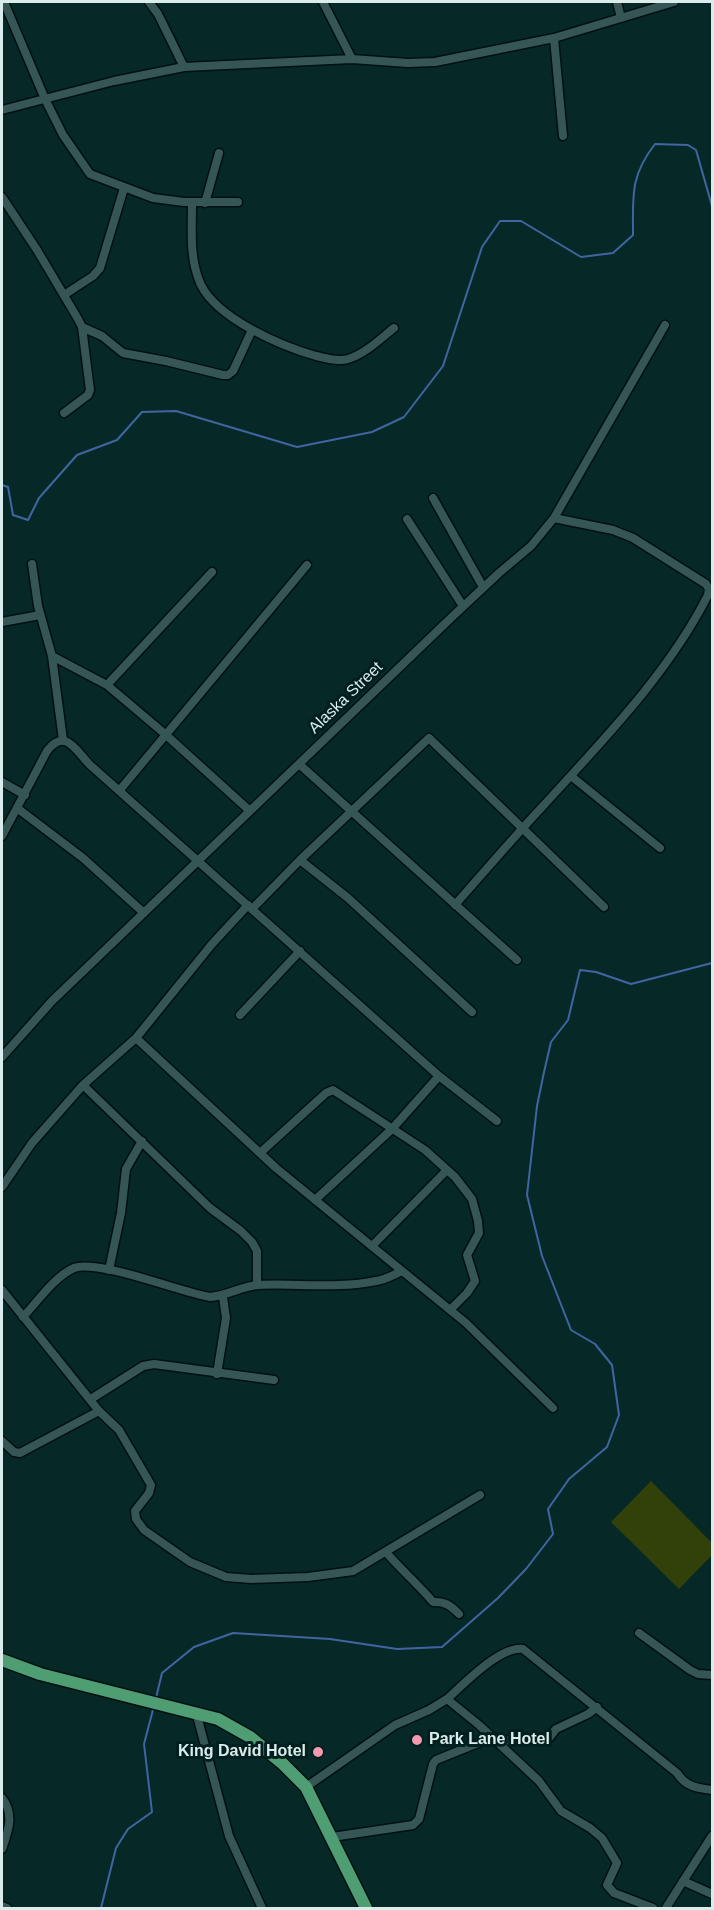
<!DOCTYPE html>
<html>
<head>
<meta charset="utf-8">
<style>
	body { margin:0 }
	#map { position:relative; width:714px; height:1910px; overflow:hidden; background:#062928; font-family:Helvetica,sans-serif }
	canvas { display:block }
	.frame { position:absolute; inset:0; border:3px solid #daeceb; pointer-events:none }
</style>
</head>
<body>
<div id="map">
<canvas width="714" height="1910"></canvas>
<div class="frame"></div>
</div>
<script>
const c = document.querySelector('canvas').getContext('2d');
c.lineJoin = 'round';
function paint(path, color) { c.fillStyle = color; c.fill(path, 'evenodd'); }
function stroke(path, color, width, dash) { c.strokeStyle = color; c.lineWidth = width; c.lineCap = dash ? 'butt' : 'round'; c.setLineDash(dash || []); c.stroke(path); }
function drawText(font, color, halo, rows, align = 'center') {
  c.font = font + ' Helvetica,sans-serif'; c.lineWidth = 6; c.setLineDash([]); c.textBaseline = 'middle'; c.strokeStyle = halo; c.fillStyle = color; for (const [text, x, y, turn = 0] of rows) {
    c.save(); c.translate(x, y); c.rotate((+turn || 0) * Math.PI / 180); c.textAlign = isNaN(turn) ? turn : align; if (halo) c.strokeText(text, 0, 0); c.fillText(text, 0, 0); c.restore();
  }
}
paint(new Path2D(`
	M651 1481 712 1543V1555L679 1589 611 1522Z`), '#32410a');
stroke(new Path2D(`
	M2 485 8 487 13 515 28 520 39 498 77 455 117 440 142 412 176 411 297 447 372 432 404 417 443 366 482 247 500 221H521L581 257 613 253 633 235C633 196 630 176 655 144L688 145 696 150 712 206
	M156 1698 162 1673 194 1647 233 1633 330 1639 397 1649 442 1647 498 1598 526 1569 553 1534 548 1509 569 1479 607 1447 619 1415 612 1365 595 1344 571 1330 542 1256 527 1195 537 1106 544 1072 551 1042 568 1020 580 970 596 972 631 984 712 963
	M101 1908 116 1848 128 1829 152 1812 144 1744 154 1706`), '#4264a1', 2);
const minor = new Path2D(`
	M4 2 45 99 63 135 90 174 153 198 184 202H238
	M149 2 158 14 184 67
	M323 2 352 59
	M617 2 621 18
	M554 38 563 136
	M2 110 114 81 184 67 352 59 408 63 435 62 554 38 674 2
	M2 197 37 250 78 319 82 327 90 390 88 395 64 413
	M192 203C192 231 189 259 201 285 218 319 281 346 316 356 326 358 338 362 348 359 365 354 380 339 394 328
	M205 203 219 153
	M64 295 93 276 100 268 124 188
	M82 327 102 336 123 353 166 361 223 375H228L233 371 252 330
	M433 498 483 587
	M407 519 463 606
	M32 564 38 606 52 656 63 740
	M2 622 40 615
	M52 656 107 685 165 734 250 811
	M107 685 212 572
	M299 764 517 960
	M571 776 660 848
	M2 782 25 795
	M119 791 307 565
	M17 808 83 858 144 913
	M2 836 47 751C65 728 75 749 89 764L439 1076 497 1121
	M300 860 348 898 472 1012
	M248 905 212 944 136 1038 276 1168 466 1323 553 1408
	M455 905C484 872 513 838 543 806 603 740 668 674 708 595L709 589 706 584 633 538 613 530 554 518
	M252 909 300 860 429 738 604 907
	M240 1015 300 951
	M2 1057 52 1001 454 615 499 573 531 546 554 518 665 325
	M83 1085 136 1038
	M260 1153 326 1093 333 1090 425 1150 455 1177 472 1199 478 1221 479 1233 467 1255 475 1281 467 1293 450 1310
	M2 1187 32 1143 83 1085 210 1208 241 1231 252 1242 257 1251V1285
	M315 1200 392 1129 439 1076
	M372 1246 447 1170
	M109 1270 121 1213 126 1169 142 1141
	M2 1290 99 1411 119 1430 151 1485 149 1493 135 1511 136 1519 144 1530 190 1562 226 1577 251 1579 308 1577 353 1571 480 1495
	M23 1317C38 1301 54 1277 74 1268 98 1259 180 1292 210 1297 227 1296 241 1286 259 1285 297 1283 338 1289 376 1281 385 1280 393 1275 402 1271
	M217 1374 226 1318 223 1297
	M91 1399 143 1366 154 1364 274 1380
	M2 1441 14 1452 20 1453 99 1411
	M386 1552C401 1570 418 1584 433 1602 445 1601 451 1606 459 1614
	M639 1633 690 1670 698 1674 712 1675
	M447 1699C464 1684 500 1646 523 1649L677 1773C686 1787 697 1788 712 1790
	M196 1712 229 1836 262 1908
	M497 1741 549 1738 556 1729 588 1714 597 1707
	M306 1787 395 1725 429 1710 447 1699 479 1725 539 1781 561 1811 590 1828 602 1838 617 1863 607 1885 614 1893 653 1908
	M2 1798C15 1814 8 1832 2 1849
	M332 1837 413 1825 419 1819 433 1764 436 1760 493 1737
	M683 1881 712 1894
	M2 1906 7 1908
	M666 1908 712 1836`);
const highway = new Path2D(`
	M2 1660 40 1674 218 1719 250 1737 282 1763 306 1787 366 1908`);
stroke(minor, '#001010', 11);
stroke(highway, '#001010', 15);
stroke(minor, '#355654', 8);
stroke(highway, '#4f9d73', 12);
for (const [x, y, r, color] of [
	[417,1740,6,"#f29aaf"],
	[318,1752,6,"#f29aaf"]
]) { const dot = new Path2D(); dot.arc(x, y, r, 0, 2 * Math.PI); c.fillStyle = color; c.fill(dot); stroke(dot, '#001f1e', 2); }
drawText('16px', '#daeceb', '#001f1e', [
	["Alaska Street",346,698,-44]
]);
drawText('bold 16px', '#daeceb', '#001f1e', [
	["Park Lane Hotel",429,1740],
	["King David Hotel",306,1752,"right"]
], 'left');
</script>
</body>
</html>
